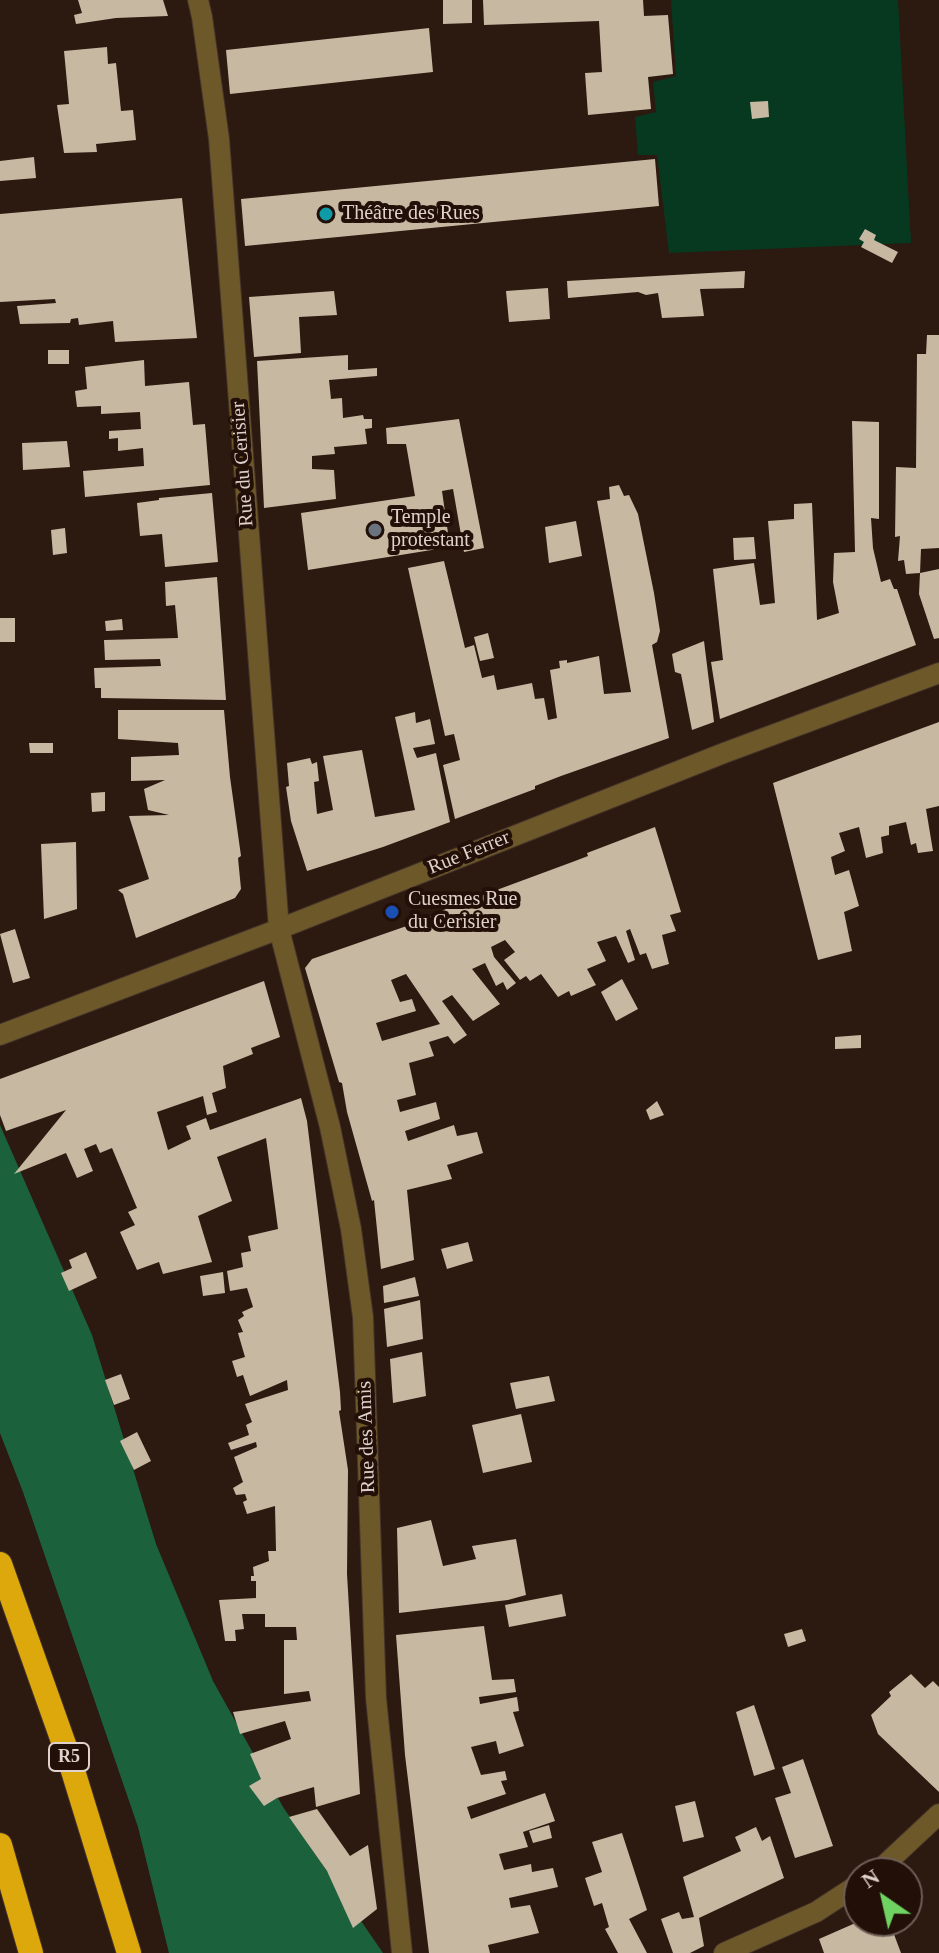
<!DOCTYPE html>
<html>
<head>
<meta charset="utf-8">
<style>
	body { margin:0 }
	#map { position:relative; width:939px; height:1953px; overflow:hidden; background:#2c1910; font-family:"Times New Roman",serif }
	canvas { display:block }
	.north { position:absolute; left:843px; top:1857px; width:80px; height:80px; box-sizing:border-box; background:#221008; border:2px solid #6e5d56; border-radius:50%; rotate:326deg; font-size:22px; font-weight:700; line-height:32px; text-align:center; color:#dfd1cb }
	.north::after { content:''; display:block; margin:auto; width:28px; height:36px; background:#6ed361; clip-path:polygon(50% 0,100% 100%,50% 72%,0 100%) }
</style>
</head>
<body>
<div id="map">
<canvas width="939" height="1953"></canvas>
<div class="north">N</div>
</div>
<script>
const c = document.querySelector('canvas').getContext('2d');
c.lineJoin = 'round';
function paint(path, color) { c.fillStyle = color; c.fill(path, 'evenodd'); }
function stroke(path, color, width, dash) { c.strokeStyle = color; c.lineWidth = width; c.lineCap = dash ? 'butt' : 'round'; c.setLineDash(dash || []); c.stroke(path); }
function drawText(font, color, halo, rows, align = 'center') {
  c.font = font + ' "Times New Roman",serif'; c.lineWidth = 8; c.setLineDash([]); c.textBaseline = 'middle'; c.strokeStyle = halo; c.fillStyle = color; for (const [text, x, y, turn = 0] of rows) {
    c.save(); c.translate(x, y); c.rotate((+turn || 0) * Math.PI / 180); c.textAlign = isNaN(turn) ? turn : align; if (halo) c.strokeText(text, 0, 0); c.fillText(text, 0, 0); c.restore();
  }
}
paint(new Path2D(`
	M671 0H898L911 243 669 253 657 155H638L635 117 656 112 653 82 676 76Z`), '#073920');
paint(new Path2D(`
	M0 1125 92 1335 156 1544 213 1681 283 1807 383 1953H169L138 1827 23 1492 0 1433Z`), '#1b623c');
paint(new Path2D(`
	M78 0H163L168 16 116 18 76 24 74 15 82 13Z
	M443 0H472V23L443 24Z
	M483 0H643L644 16 668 15 673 74 648 77 651 109 588 115 585 73 602 72 599 21 484 25Z
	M429 28 433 72 230 94 226 50Z
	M107 47 108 64 116 63 121 111 133 110 136 140 96 144 97 152 64 153 57 105 69 104 64 51Z
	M768 101 769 117 752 119 750 102Z
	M34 157 36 178 0 181V161Z
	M655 159 659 206 245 246 241 199Z
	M182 198 197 338 115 342 113 321 79 325 78 318 71 319 70 323 20 324 17 306 56 303 55 299 0 302V214Z
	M865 229 876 235 874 240 898 252 892 263 861 247 864 242 859 239Z
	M745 271 744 288 700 289 704 316 662 318 658 293 646 295 638 292 568 298 567 281Z
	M548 288 550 319 509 322 506 291Z
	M334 291 337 315 299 317 301 353 254 357 249 297Z
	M927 335H939V548L921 549 920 573 906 574 904 560 898 561 900 536 895 537 896 467 916 468 917 354H926Z
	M48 350H69V364H48Z
	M348 355V370L377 368V376L329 380 331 399 342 398 343 418 363 415 364 419H372V428L365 429 367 444 334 447 335 454 312 456V469L334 470 336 499 264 508 257 361Z
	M144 360 145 386 189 382 193 425 205 424 210 485 85 497 83 471 144 466 143 448 118 451V438L109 439V431L141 429 140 412 101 414V406L77 407 75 391 87 389 85 367Z
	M459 419 484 548 464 552 453 489 442 491 450 547 308 570 301 513 415 496 406 444H387L386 428Z
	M852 421 879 422V519L871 518 873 548 881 582 890 579 894 589H897L916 645 720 719 711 662 723 660 713 569 754 563 760 605 775 603 768 521 794 519V504L812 503 817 620 839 613 833 582 834 553 855 552Z
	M67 441 70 467 23 470 22 443Z
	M619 485 624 496 629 495 638 514 654 593 660 631 657 642 652 645 669 738 561 776 535 786V789L455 819 443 765 460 760 454 734 445 736 408 568 444 561 465 648 474 645 482 678 494 675 497 690 532 683 535 699 544 698 548 720 557 718 550 670 560 668 559 661 567 660V663L599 656 604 694 631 692 597 501 610 499 609 487Z
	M212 493 218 562 165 567 162 534 140 536 137 503 159 500V498Z
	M576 521 582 556 549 563 545 527Z
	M65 528 67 553 53 555 51 530Z
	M754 537 756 559 734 560 733 538Z
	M939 569V638L934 639 919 594 920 573Z
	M217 577 226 700 101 698V688H95L94 668 161 666 160 659 105 660 104 640 178 638 175 605 166 606 165 582Z
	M0 618H15V642H0Z
	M122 619 123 630 106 631 105 621Z
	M488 633 494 658 480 661 474 637Z
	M704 641 714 722 692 730 681 674 675 672 672 654Z
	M118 710H224L230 777 241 856 238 858 241 889 235 898 136 938 123 894 118 890 149 879 129 816 169 815 148 810 144 789 165 780 131 781V757L179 755 178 743 118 739Z
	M415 712 416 723 430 719 435 744 413 748 417 758 436 753 450 822 383 847 307 871 291 821 286 787 289 786 287 763 310 758 312 764 317 762 319 781 314 782 317 814 333 810 323 756 362 750 375 817 415 810 395 717Z
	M939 722V806L926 809 933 851 918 853 916 843 911 845 906 822 889 826V835L881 837 883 853 866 858 859 827 839 833 845 851 831 857 835 875 849 870 859 906 844 912 852 951 818 960 773 783Z
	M29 743H53V753H30Z
	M105 792V811L92 812 91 793Z
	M655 827 681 912 670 915 676 931 662 935 669 964 652 969 646 953 640 955 630 929 626 931 635 960 628 963 616 936 597 942 606 961 587 969 596 985 571 996 569 991 558 997 541 974 530 981 526 976 520 980 504 960 515 952 505 940 491 947 494 957 516 983 507 990 503 982 496 986 485 963 472 969 500 1004 473 1021 452 995 442 1001 467 1035 454 1044 448 1036 429 1042 434 1056 409 1063 416 1095 397 1100 400 1112 436 1102 440 1119 405 1131 408 1141 454 1125 457 1136 477 1132 483 1153 447 1165 452 1179 407 1190 414 1260 381 1269 374 1200 372 1201 347 1112 342 1083 339 1082 305 968 312 959 421 921 448 908 575 861 588 856 587 853ZM406 974 440 1024 382 1041 376 1023 416 1011 412 999 400 1002 391 980Z
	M76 842 77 909 44 919 41 844Z
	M15 929 30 978 13 983 0 934Z
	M622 979 638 1009 616 1021 601 992Z
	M264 981 280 1037 251 1048 253 1054 223 1066 226 1088 212 1093 217 1112 207 1115 203 1096 157 1112 168 1150 191 1139 186 1126 206 1118 210 1130 301 1098 307 1121 340 1392 341 1410 339 1411 348 1470 347 1574 360 1794 316 1807 314 1787 277 1798 264 1806 249 1786 261 1779 250 1754 291 1739 285 1721 240 1734 233 1712 311 1701 309 1691 284 1694V1640H297L296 1627H265V1614H242L244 1629 235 1630 236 1641H225L219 1600 256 1598V1581H251V1576H254L253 1567 269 1561 268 1551H276L275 1506 247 1514 243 1502 247 1500 245 1494 236 1495 233 1488 243 1482 234 1457 257 1447 256 1442 231 1450 228 1443 249 1435 246 1425 252 1422 245 1404 288 1390 287 1380 250 1396 243 1375 237 1377 232 1361 245 1357 238 1333 243 1332 238 1320 244 1316 242 1312 253 1307 247 1288 230 1291 227 1271 243 1267 241 1253 251 1251 248 1236 278 1229 266 1138 217 1157 232 1201 198 1216 212 1262 163 1274 159 1262 137 1270 120 1232 135 1225 128 1212 137 1208 112 1148 100 1153 96 1144 84 1149 93 1171 77 1178 66 1153 14 1174 66 1110 6 1131 0 1115V1079Z
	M861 1035V1048L835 1049V1037Z
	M657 1101 664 1115 650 1120 646 1110Z
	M468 1242 473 1261 447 1269 441 1249Z
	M86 1252 97 1278 69 1291 61 1273 72 1268 69 1260Z
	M223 1272 225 1293 203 1296 200 1276Z
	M415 1277 419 1296 384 1303 383 1286Z
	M420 1300 423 1339 387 1347 384 1309Z
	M422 1352 426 1396 393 1403 390 1359Z
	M121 1374 130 1399 114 1405 105 1380Z
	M549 1376 555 1401 516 1409 510 1383Z
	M521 1414 532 1462 483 1473 472 1425Z
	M137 1432 151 1461 134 1470 120 1441Z
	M431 1520 443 1566 476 1559 472 1546 516 1539 526 1595 508 1600 399 1613 397 1528Z
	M562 1594 566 1616 509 1627 505 1605Z
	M484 1626 492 1680 514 1679 516 1692 479 1697 480 1704 517 1697 519 1711 513 1712 524 1746 499 1754 496 1741 471 1747 481 1775 505 1771 507 1780 501 1781 506 1794 467 1807 471 1819 545 1793 555 1821 523 1832 528 1847 499 1854 504 1870 531 1864 532 1872 553 1868 558 1887 509 1898 511 1908 530 1905 539 1933 488 1945 490 1953H429L405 1755 396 1635Z
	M802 1629 806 1641 788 1647 784 1634Z
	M911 1674 925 1688 933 1681 939 1687V1792L878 1734 871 1715 891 1696 889 1692Z
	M754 1705 775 1769 754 1776 736 1712Z
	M803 1759 833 1846 795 1858 775 1798 791 1793 782 1767Z
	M695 1801 704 1837 683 1842 675 1806Z
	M317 1809 350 1856 368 1845 377 1909 353 1928 327 1871 289 1817Z
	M549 1825 552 1838 533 1843 529 1831Z
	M756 1827 762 1841 770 1836 784 1878 699 1918 704 1946 690 1953H673L661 1919 679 1912 682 1919 694 1917 683 1877 741 1851 735 1837Z
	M622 1833 647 1910 629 1919 647 1953H618L605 1929 609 1927 602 1903 594 1906 585 1878 602 1872 592 1842Z
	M860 1921H889L901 1953H824L819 1939Z`), '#c7b8a2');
const minor = new Path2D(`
	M198 0 202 17 219 139 279 929 330 1127 351 1229 363 1317 376 1698 402 1953
	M876 1873 939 1814
	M724 1953 816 1912 859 1884`);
const tertiary = new Path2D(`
	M0 1035 279 929 724 753 939 673`);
const motorway = new Path2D(`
	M0 1564 70 1761 129 1953
	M0 1845 31 1953`);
stroke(minor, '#45332a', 22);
stroke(tertiary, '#45332a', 22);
stroke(motorway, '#45332a', 26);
stroke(minor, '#6d582a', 20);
stroke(tertiary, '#6d582a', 20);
stroke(motorway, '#dca80c', 24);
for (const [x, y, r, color] of [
	[326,214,8,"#0f9aa8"],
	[375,530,8,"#6b7280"],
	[392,912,8,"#1a4fb4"]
]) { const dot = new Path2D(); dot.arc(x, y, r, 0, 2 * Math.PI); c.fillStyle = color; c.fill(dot); stroke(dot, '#221008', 3); }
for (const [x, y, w] of [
	[69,1757,40]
]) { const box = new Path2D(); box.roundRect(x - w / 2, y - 14, w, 28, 6); c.fillStyle = '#221008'; c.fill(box); stroke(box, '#dfd1cb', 2); }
drawText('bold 18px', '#dfd1cb', null, [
	["R5",69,1757]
]);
drawText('20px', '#dfd1cb', '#221008', [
	["Théâtre des Rues",342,214],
	["Temple",391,518],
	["protestant",391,541],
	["Cuesmes Rue",408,900],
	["du Cerisier",408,923]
], 'left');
drawText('20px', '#dfd1cb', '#221008', [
	["Rue du Cerisier",243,464,-94],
	["Rue Ferrer",469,853,-22],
	["Rue des Amis",367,1437,-92]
]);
</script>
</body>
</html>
